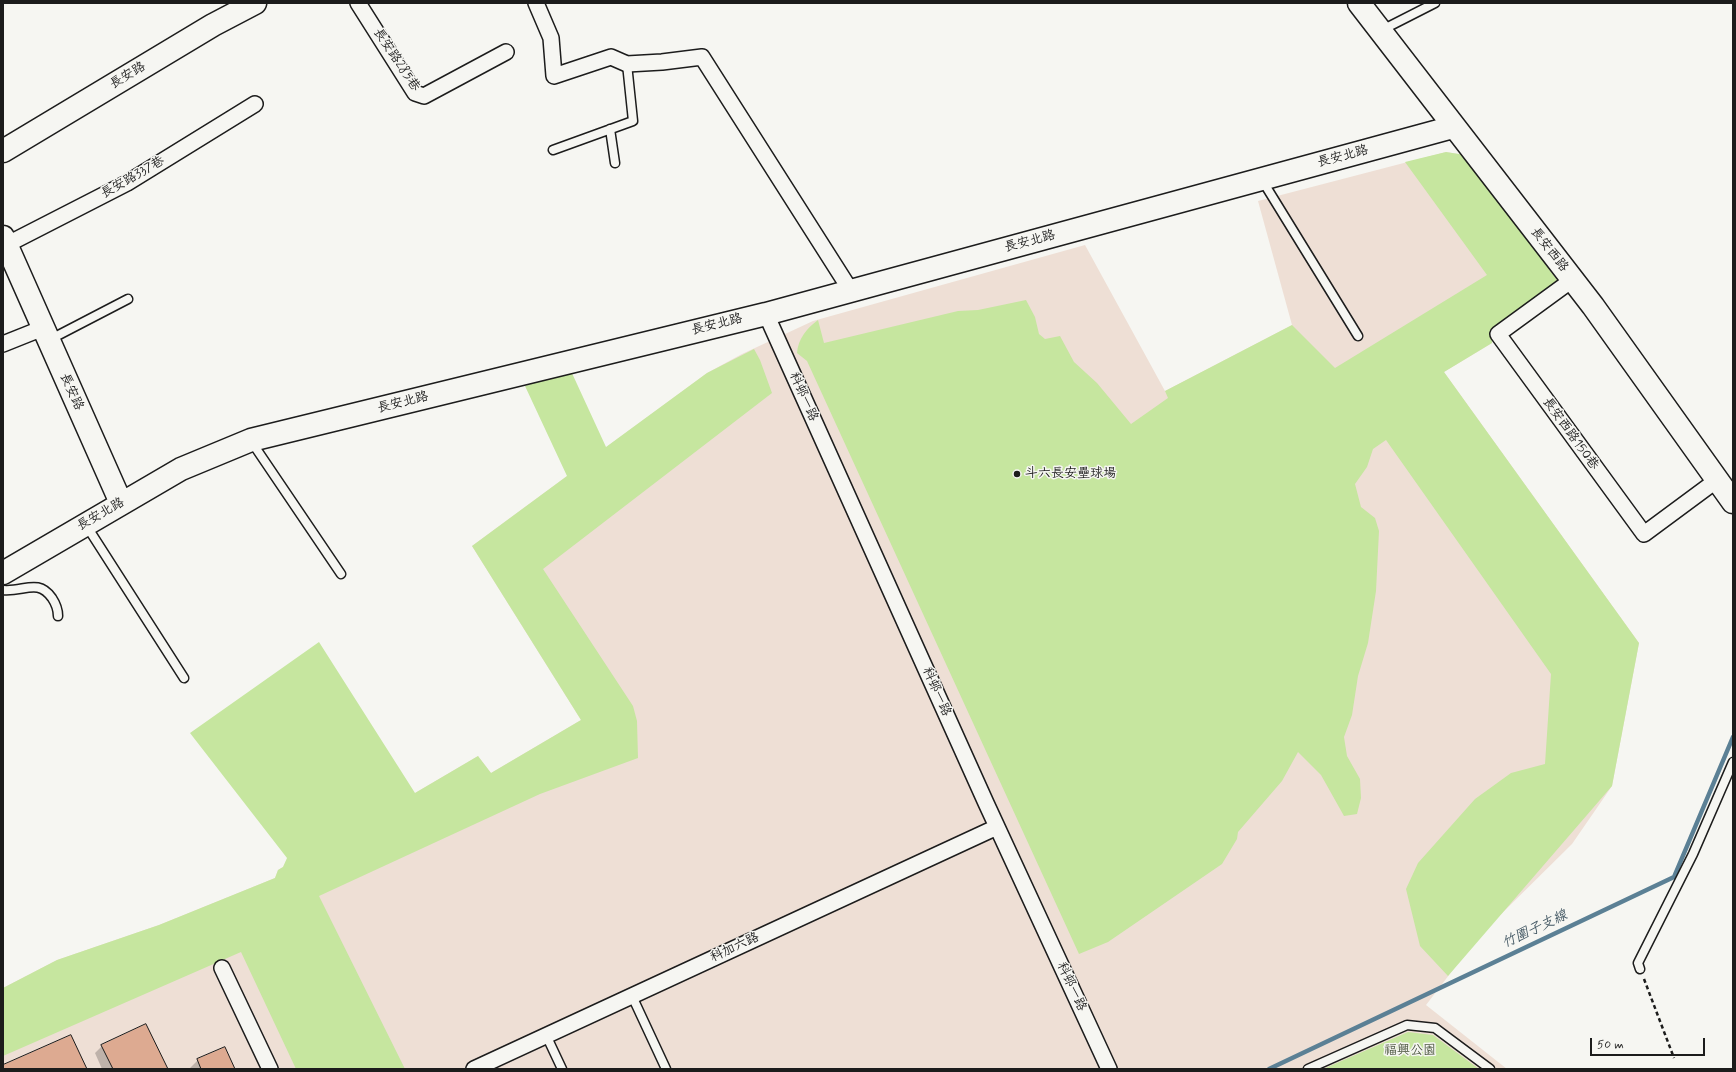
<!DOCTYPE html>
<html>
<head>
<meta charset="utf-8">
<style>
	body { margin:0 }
	#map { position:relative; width:1736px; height:1072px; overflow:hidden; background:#f6f6f2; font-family:Mynerve,sans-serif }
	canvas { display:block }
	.frame { position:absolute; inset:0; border:4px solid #1c1c1c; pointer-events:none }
	.scale { position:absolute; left:1590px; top:1038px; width:115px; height:18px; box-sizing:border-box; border:2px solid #1c1c1c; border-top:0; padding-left:5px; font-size:12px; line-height:14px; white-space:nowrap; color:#1c1c1c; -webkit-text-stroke:3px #f6f6f2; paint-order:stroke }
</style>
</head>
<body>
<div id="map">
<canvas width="1736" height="1072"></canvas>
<div class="frame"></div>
<div class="scale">50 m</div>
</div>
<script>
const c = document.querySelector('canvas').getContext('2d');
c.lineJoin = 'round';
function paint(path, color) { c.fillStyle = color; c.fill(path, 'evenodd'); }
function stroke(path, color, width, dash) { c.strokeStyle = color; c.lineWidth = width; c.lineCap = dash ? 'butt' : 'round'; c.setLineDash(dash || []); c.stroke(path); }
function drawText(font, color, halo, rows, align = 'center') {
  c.font = font + ' Mynerve,"LXGW WenKai TC",sans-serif'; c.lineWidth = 3; c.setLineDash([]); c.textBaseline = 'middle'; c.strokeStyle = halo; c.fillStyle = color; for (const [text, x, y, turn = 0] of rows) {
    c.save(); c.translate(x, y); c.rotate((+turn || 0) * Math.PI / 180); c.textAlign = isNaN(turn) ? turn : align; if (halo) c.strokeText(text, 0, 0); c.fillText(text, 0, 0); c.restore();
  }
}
paint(new Path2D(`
	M1446 152 1465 155 1557 280 1493 330 1492 343 1444 372 1639 643 1612 786 1572 844 1479 936 1426 1005 1507 1069H3V988L57 960 159 925 275 878 278 870 283 867 288 858 415 793 478 756 491 773 581 720 472 546 707 373 742 354 813 321 1085 245 1165 391 1292 325 1258 201Z`), '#eedfd5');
paint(new Path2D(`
	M1446 152 1465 155 1557 280 1556 284 1493 330 1492 343 1444 372 1639 643 1612 786 1448 976 1420 946 1406 889 1418 863 1475 799 1511 773 1545 764 1551 674 1386 440 1373 449 1367 467 1355 484 1361 507 1375 518 1379 531 1376 591 1368 643 1358 676 1352 715 1344 737 1347 756 1360 779 1361 798 1357 814 1344 816 1321 775 1298 752 1282 781 1238 832 1237 839 1222 864 1108 942 1079 954 807 361 797 353C798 339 807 328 818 320L824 343 958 311 978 310 1026 300 1035 317 1039 334 1045 339 1060 336 1074 362 1097 383 1131 424 1168 398 1165 391 1292 325 1335 368 1487 275 1405 162Z
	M754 349 760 360 772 393 543 569 633 706 637 721 638 758 540 794 319 896 405 1069H296L241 952 3 1056V988L57 960 159 925 275 878 278 870 283 867 287 858 190 733 319 642 415 793 478 756 491 773 581 720 472 546 567 476 525 386 571 371 606 447 707 373Z
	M1408 1032 1433 1035 1479 1069H1323Z`), '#c6e69f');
paint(new Path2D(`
	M102 1046 166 1069H102L95 1053Z
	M198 1060 234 1069H189Z`), '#0003');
stroke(new Path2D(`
	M1269 1069 1674 877 1733 737`), '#5b8095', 4.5);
const building = new Path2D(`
	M146 1024 168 1069H113L101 1045Z
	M71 1035 87 1069H3V1065Z
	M225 1047 235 1069H201L197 1059Z`);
paint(building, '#ddaa91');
stroke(building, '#1c1c1c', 1);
const lane = new Path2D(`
	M1382 30 1435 3
	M610 129 615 163
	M553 150 633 121 627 64
	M1262 180 1358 336
	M49 340 128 299
	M251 441 341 574
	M86 525 184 678
	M3 590C24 592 38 578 52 598 56 604 58 609 58 616
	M1640 969 1638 963 1693 854 1733 762
	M632 996 666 1069
	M546 1035 562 1069
	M1308 1069 1407 1025 1435 1028 1490 1069`);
const street = new Path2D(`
	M358 3 415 93 424 96 506 52
	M536 3 551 38 554 76 611 57 627 64 662 62 702 57 851 291
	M6 245 127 183 255 104
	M1572 280 1498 334 1644 534 1717 480
	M766 314 986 803 1109 1069
	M3 344 43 328
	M222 968 270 1069
	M474 1069 997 827`);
const secondary = new Path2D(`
	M1359 3 1593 306 1733 502
	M3 151 213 25 255 3
	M3 237 121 503
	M3 573 181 469 251 440 766 314 1453 127`);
stroke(lane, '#1c1c1c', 11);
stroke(street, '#1c1c1c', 18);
stroke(secondary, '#1c1c1c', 25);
stroke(new Path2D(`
	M1644 979 1674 1058`), '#1c1c1c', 2.5, [4, 3]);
stroke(lane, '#f6f6f2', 8);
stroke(street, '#f6f6f2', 15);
stroke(secondary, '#f6f6f2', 22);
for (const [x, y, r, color] of [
	[1017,474,4,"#1c1c1c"]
]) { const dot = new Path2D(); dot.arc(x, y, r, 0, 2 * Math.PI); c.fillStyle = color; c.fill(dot); stroke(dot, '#f6f6f2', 1.5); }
drawText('13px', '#1c1c1c', '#f6f6f2', [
	["長安路285巷",396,60,56],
	["長安路",128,76,-31],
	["長安北路",1343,157,-15],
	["長安路337巷",133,178,-30],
	["長安北路",1030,242,-15],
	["長安西路",1549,250,52],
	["長安北路",717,325,-14],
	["長安路",71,392,66],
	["科邨一路",803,397,66],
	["長安北路",403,403,-14],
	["長安西路150巷",1570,434,54],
	["長安北路",101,515,-30],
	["科邨一路",936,692,66],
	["科加六路",735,948,-25],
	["科邨一路",1071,987,65]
]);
drawText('13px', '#1c1c1c', '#f6f6f2', [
	["斗六長安壘球場",1025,474]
], 'left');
drawText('13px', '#4f5943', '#f6f6f2', [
	["福興公園",1410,1051]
]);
drawText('italic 14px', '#415662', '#f6f6f2', [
	["竹圍子支線",1535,930,-25]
]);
</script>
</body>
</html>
